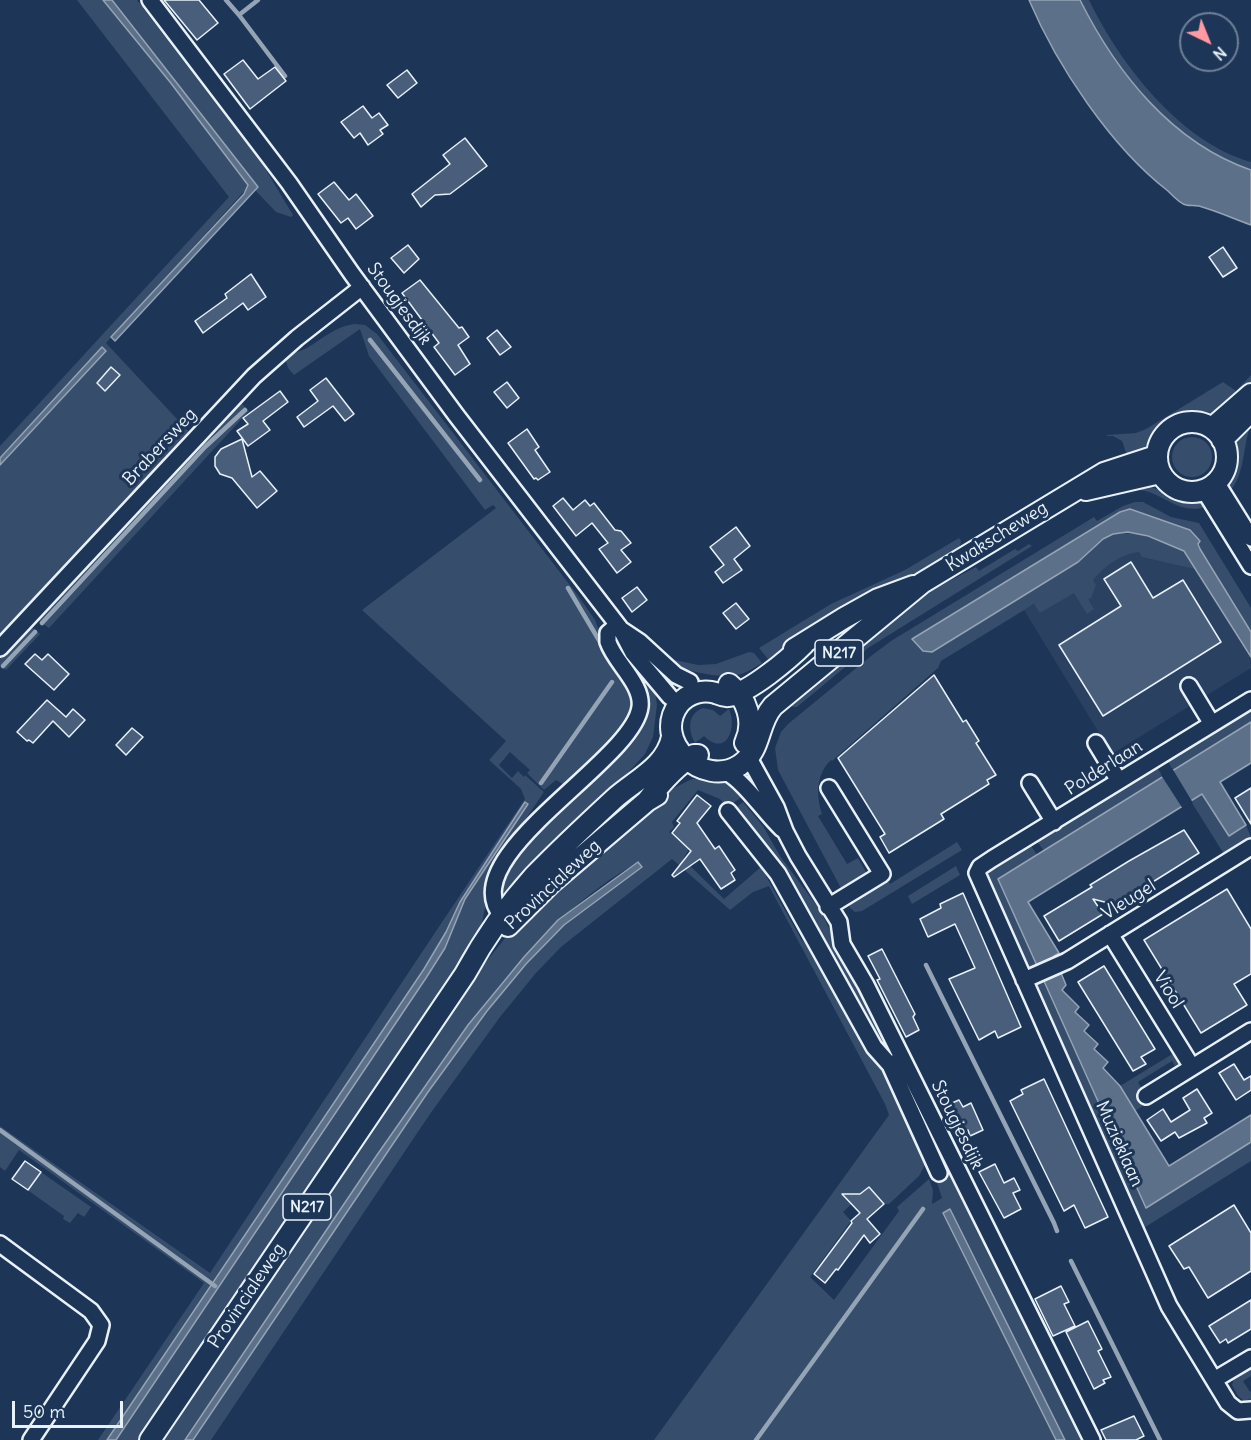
<!DOCTYPE html>
<html>
<head>
<meta charset="utf-8">
<style>
	body { margin:0 }
	#map { position:relative; width:1251px; height:1440px; overflow:hidden; background:#1d3557; font-family:Delius,sans-serif }
	canvas { display:block }
	.north { position:absolute; left:1179px; top:12px; width:60px; height:60px; box-sizing:border-box; background:#1d3557; border:2px solid #6e8097; border-radius:50%; rotate:137deg; font-size:16px; font-weight:700; line-height:24px; text-align:center; color:#e8f1f8 }
	.north::after { content:''; display:block; margin:auto; width:21px; height:27px; background:#ff9aa2; clip-path:polygon(50% 0,100% 100%,50% 72%,0 100%) }
	.scale { position:absolute; left:12px; top:1401px; width:111px; height:27px; box-sizing:border-box; border:3px solid #e8f1f8; border-top:0; padding-left:8px; font-size:18px; line-height:21px; white-space:nowrap; color:#e8f1f8; -webkit-text-stroke:4px #1d3557; paint-order:stroke }
</style>
</head>
<body>
<div id="map">
<canvas width="1251" height="1440"></canvas>
<div class="north">N</div>
<div class="scale">50 m</div>
</div>
<script>
const c = document.querySelector('canvas').getContext('2d');
c.lineJoin = 'round';
function paint(path, color) { c.fillStyle = color; c.fill(path, 'evenodd'); }
function stroke(path, color, width, dash) { c.strokeStyle = color; c.lineWidth = width; c.lineCap = dash ? 'butt' : 'round'; c.setLineDash(dash || []); c.stroke(path); }
function drawText(font, color, halo, rows, align = 'center') {
  c.font = font + ' Delius,sans-serif'; c.lineWidth = 6; c.setLineDash([]); c.textBaseline = 'middle'; c.strokeStyle = halo; c.fillStyle = color; for (const [text, x, y, turn = 0] of rows) {
    c.save(); c.translate(x, y); c.rotate((+turn || 0) * Math.PI / 180); c.textAlign = isNaN(turn) ? turn : align; if (halo) c.strokeText(text, 0, 0); c.fillText(text, 0, 0); c.restore();
  }
}
paint(new Path2D(`
	M1088 551H1184L1251 659V668L1112 754 1024 610 1035 604 1041 613Z`), '#2a4162');
paint(new Path2D(`
	M77 0H103L170 82 247 183 248 187 106 343 191 434 0 641V465L106 351 102 348 0 458V446L229 197Z
	M112 0H137L263 165 293 215 291 217 276 212 255 190 258 187Z
	M1080 0H1089C1120 64 1180 142 1251 162V170C1170 140 1119 75 1080 0Z
	M354 324 365 325 377 334 579 597 595 620 602 639 636 696 630 722 568 787 556 780 544 790 527 773 530 770 510 752 499 765 512 778 518 771 524 777 525 775 544 792 506 848 490 882 482 923 469 943 451 979 140 1440H116L437 962 465 899 528 804 526 802 464 894 446 932 424 969 107 1440H98L204 1283 19 1150 5 1171 0 1167V1126L210 1273C315 1115 418 956 525 799L521 789 489 760 506 741 362 610 496 508 493 505 485 510 369 356 360 329 294 375 288 368 285 358C292 353 299 352 307 348 323 338 335 327 354 324Z
	M1251 375V389C1243 395 1235 406 1226 410 1208 418 1187 412 1171 422 1154 431 1147 452 1128 458L1122 441 1113 436H1107V435L1136 433 1146 429 1223 382 1236 391Z
	M238 400 249 411 49 628 39 621V616Z
	M1251 419C1251 428 1247 434 1246 443 1242 463 1242 477 1228 494L1234 451 1239 431Z
	M1172 457a20 20 0 1 1 40 0a20 20 0 1 1-40 0Z
	M1138 483 1209 506C1182 515 1171 500 1149 492 1143 490 1140 491 1135 487Z
	M1135 502H1143L1171 517 1199 523 1251 608V632L1200 549 1199 541 1190 530 1131 509 1120 512 913 639 930 652 936 650 1078 562 1100 541 1113 534 1137 533 1184 551 1195 569 1142 557 1139 552C1123 553 1103 567 1093 580L1096 585 1091 598 1088 599 1094 609 1087 614 1074 593 1040 613 1034 604 941 661 938 668 832 761 831 760C816 774 816 795 822 814L818 816 847 864 858 858 867 874 843 892 778 770 775 748 781 732 788 724 871 656 891 641 1094 517 1097 521 1123 506Z
	M959 538 961 541 960 546 939 564 807 632 768 659 759 648 831 604 905 570Z
	M1029 544 1032 546 868 648 797 707H793L787 701 921 596 976 567 979 571 1015 549 1018 551Z
	M33 628 40 634 6 670 0 665V658L23 633Z
	M749 652 754 653 762 663C754 668 745 674 736 675 720 678 680 672 670 659L698 665 716 664Z
	M650 679 655 690 657 705 653 737 645 754 623 778 547 850 504 897C499 881 507 867 515 854L639 727C648 712 645 702 641 685Z
	M1251 707V722L1044 851 1036 840 1156 766 1162 775 1172 769 1167 759Z
	M703 708 713 710 720 716 729 709C738 730 725 757 704 736L695 743C688 730 687 714 703 708Z
	M708 778 723 781 745 795 727 807 720 799 698 790 672 822 674 827 669 832 689 849 683 859 724 899 761 867 801 939 807 946 812 944 872 1055 880 1066 893 1076 927 1161 919 1176 889 1204H884L869 1187 843 1212 851 1221 810 1277 834 1300 899 1211 897 1207 929 1179 933 1190 932 1204 942 1198 904 1081 1083 1440H1065L950 1209 943 1213 1056 1440H654L889 1115 885 1104 769 886 753 892 730 910 672 859 561 947 536 973 500 1017 430 1114 211 1440H193L428 1092 487 1011 526 964 564 925 638 862C555 909 494 989 439 1065L185 1440H160L468 984 519 921 674 788 692 779Z
	M1202 794 1229 836 1246 825 1251 837 1224 854 1192 803V800Z
	M743 802 763 826 780 856 820 910 889 1050 885 1053 732 811Z
	M957 842 962 850 862 911 855 912 850 908 849 903 887 879 890 884Z
	M1030 844 1037 855 998 879 1037 965 1027 970 988 878 991 868Z
	M956 866 960 875 912 904 908 896Z
	M1038 980 1044 983 1146 1208 1251 1142V1161L1142 1229 1034 986Z
	M1174 1053 1180 1063 1175 1066 1172 1061 1138 1082 1149 1102 1135 1111 1120 1086Z
	M25 1161 91 1207 84 1217 78 1213 70 1223 63 1219 64 1216 12 1179Z
	M1251 1364V1376L1243 1381 1250 1392 1251 1391V1401L1250 1399 1244 1401 1238 1396 1232 1385 1235 1376 1234 1374Z`), '#374d6c');
const water = new Path2D(`
	M103 0H112L258 187 115 341 111 337 244 194 248 185 170 82Z
	M1029 0H1080C1116 72 1172 143 1251 170V225C1234 219 1217 211 1199 206 1195 205 1190 206 1186 205 1180 204 1172 195 1168 191 1111 147 1057 66 1029 0Z
	M102 347 106 351 0 465V458Z
	M1130 509 1190 530 1200 541 1198 544 1200 549 1251 632V657L1184 551 1148 536 1128 532 1113 534 1103 539 1078 562 932 652 923 651 912 639 1120 512Z
	M1251 722V763L1220 782 1246 825 1229 836 1202 794 1028 902 1059 953 1054 956 1066 985 1062 990 1079 1007 1075 1012 1089 1025 1084 1031 1098 1044 1094 1049 1108 1062 1103 1068 1120 1086 1169 1166 1251 1115V1142L1146 1208 998 879Z
	M525 802 528 804 465 899 445 948 426 978 116 1440H107L424 969 446 932 460 902Z
	M638 862 642 867 564 925 526 964 487 1011 428 1092 193 1440H185L377 1155 468 1025 524 957 558 920Z
	M950 1209 1065 1440H1056L943 1213Z`);
paint(water, '#5d7089');
stroke(water, '#95a4b5', 1.5);
paint(new Path2D(`
	M1172 768 1193 803 1183 809 1161 775Z`), '#1d3557');
stroke(new Path2D(`
	M226 0 239 15
	M258 0 239 15 285 76
	M370 340 480 480
	M568 588 603 647
	M42 623 205 447 245 410
	M3 666 35 632
	M541 783 612 682
	M926 965 1054 1223 1057 1231
	M0 1130 215 1286
	M1071 1261 1160 1440
	M756 1440 923 1209`), '#95a4b5', 4.5);
const building = new Path2D(`
	M164 0H199L218 23 197 40Z
	M243 60 258 79 275 67 286 81 250 109 224 74Z
	M407 70 417 83 398 98 387 85Z
	M363 106 372 118 379 113 388 125 380 130 383 134 368 145 360 133 354 138 341 122Z
	M465 138 487 166 450 194 435 195 421 207 412 194 450 164 443 155Z
	M334 182 349 200 356 194 373 216 356 229 348 218 341 223 318 194Z
	M408 245 419 259 404 273 391 258Z
	M1223 247 1237 268 1223 277 1209 257Z
	M251 274 266 297 248 310 243 303 203 333 195 321 227 298 225 294Z
	M420 280 459 328 462 327 469 337 458 345 470 364 455 375 434 347 439 343 402 293Z
	M497 330 511 347 500 355 487 338Z
	M111 367 120 375 105 391 97 383Z
	M326 378 354 414 345 421 333 406 304 427 297 417 318 401 310 390Z
	M507 382 519 398 507 408 494 392Z
	M280 391 288 402 263 421 270 430 248 446 237 431 248 424 243 418Z
	M527 429 539 447 535 450 550 472 538 480 536 478 534 479 508 443Z
	M242 439 252 477 260 471 277 491 257 508 232 478 220 474 215 466V457L221 449Z
	M563 498 573 510 585 500 590 506 594 503 615 530 621 531 631 543 621 550 631 562 617 573 599 549 608 543 592 523 576 536 553 506Z
	M736 527 750 546 734 559 742 570 723 583 715 572 724 565 710 547Z
	M1131 562 1153 598 1183 580 1221 642 1103 716 1059 645 1121 606 1104 579Z
	M637 587 647 600 632 612 622 598Z
	M736 603 749 619 736 629 723 613Z
	M35 654 42 660 48 654 69 674 54 690 25 664Z
	M934 675 963 722 966 720 979 741 976 743 996 775 987 780 989 784 941 814 944 819 889 853 880 837 885 834 838 758Z
	M47 700 66 717 73 709 85 720 69 737 53 721 33 743 29 740 27 741 17 732Z
	M132 728 143 737 126 755 116 745Z
	M1251 788V824L1235 798Z
	M697 795 711 806 697 823 715 849 719 846 735 870 731 873 735 880 721 889 700 859 674 877 672 875 691 851 672 833 680 823 677 821Z
	M1184 830 1199 853 1116 905 1093 899 1103 914 1059 941 1044 916 1092 887 1090 885 1129 861Z
	M1227 889 1251 929V974L1234 984 1247 1005 1201 1033 1144 940Z
	M963 893 1021 1027 998 1038 995 1031 979 1040 949 979 975 968 955 924 928 937 920 919 941 908 940 904Z
	M882 949 915 1014 913 1017 919 1030 906 1037 877 980 880 979 868 956Z
	M1104 966 1155 1049 1141 1057 1146 1064 1133 1071 1078 982Z
	M1234 1064 1244 1080 1251 1076V1090L1236 1100 1219 1073Z
	M1044 1079 1108 1217 1085 1228 1074 1205 1064 1211 1010 1101 1023 1094 1021 1090Z
	M1197 1089 1212 1113 1204 1118 1207 1123 1179 1138 1175 1132 1161 1141 1147 1120 1163 1109 1171 1122 1190 1110 1183 1098Z
	M959 1100 963 1107 971 1103 983 1130 970 1136 968 1130 957 1135 943 1107Z
	M25 1161 41 1172 28 1190 12 1179Z
	M995 1164 1004 1183 1014 1178 1020 1190 1013 1193 1021 1209 1004 1218 979 1172Z
	M869 1187 884 1204 867 1219 880 1234 870 1243 864 1235 838 1270 836 1269 825 1283 814 1274 852 1223 851 1221 860 1213 842 1194H860Z
	M1234 1205 1251 1233V1271L1208 1298 1189 1267 1184 1269 1169 1246Z
	M1061 1286 1069 1302 1064 1304 1075 1326 1053 1336 1035 1299Z
	M1251 1300V1329L1228 1343 1226 1339 1220 1343 1209 1326Z
	M1088 1321 1102 1349 1098 1351 1111 1377 1103 1380 1105 1383 1094 1389 1066 1332Z
	M1134 1416 1144 1436 1136 1440H1106L1101 1430Z`);
paint(building, '#495e7a');
stroke(building, '#e8f1f8', 1.5);
const minor = new Path2D(`
	M150 0 289 183 352 274 456 415 620 628 633 653 670 697
	M1216 482 1251 538
	M1204 490 1251 566
	M622 630 640 642 676 675 690 682
	M0 648 254 376 297 338 362 287
	M1189 686 1212 724
	M1251 700 992 859 980 867 977 873 1169 1306 1228 1403 1238 1411 1251 1410
	M1096 743 1119 781
	M749 758 776 807 785 831 798 856 839 922 842 944 866 985 1092 1440
	M725 771C747 784 763 811 782 829
	M1030 783 1054 822
	M728 811 778 874 874 1047 890 1065 902 1059
	M828 907 882 874 829 788
	M502 916C452 856 633 762 640 707 643 684 615 663 608 642V633L617 625
	M1110 934 1192 1067
	M1024 980 1067 961 1251 847
	M890 1065 939 1173
	M1146 1096 1251 1031
	M0 1244 91 1311 101 1325 97 1341 31 1440
	M1214 1380 1251 1358`);
const major = new Path2D(`
	M1157 457a35 35 0 1 1 70 0a35 35 0 1 1-70 0Z
	M1212 428 1251 394
	M1222 440 1251 411
	M1086 490 1160 473
	M804 644C789 659 750 692 729 696 724 697 721 695 716 693 703 689 688 693 679 704 651 741 703 789 740 765 762 750 757 724 773 706L922 583 1104 473 1156 456
	M794 649 844 618 878 599 913 586
	M729 684C747 698 755 722 745 743
	M647 801C660 784 675 766 694 755H698
	M508 926 552 882 647 801 657 795
	M150 1440 465 974C484 939 507 906 534 876 560 849 587 824 614 799 635 780 666 767 672 737`);
stroke(minor, '#e8f1f8', 20);
stroke(major, '#e8f1f8', 24);
stroke(minor, '#1d3557', 15);
stroke(major, '#1d3557', 20);
for (const [x, y, w] of [
	[839,653,48],
	[307,1207,48]
]) { const box = new Path2D(); box.roundRect(x - w / 2, y - 13, w, 26, 4.5); c.fillStyle = '#1d3557'; c.fill(box); stroke(box, '#e8f1f8', 1.5); }
drawText('bold 16px', '#e8f1f8', null, [
	["N217",839,653],
	["N217",307,1207]
]);
drawText('18px', '#e8f1f8', '#1d3557', [
	["Stougjesdijk",399,304,54],
	["Brabersweg",160,447,-47],
	["Kwakscheweg",997,537,-32],
	["Polderlaan",1104,768,-32],
	["Provincialeweg",553,885,-43],
	["Vleugel",1129,900,-32],
	["Viool",1168,990,58],
	["Stougjesdijk",957,1125,64],
	["Muzieklaan",1119,1144,66],
	["Provincialeweg",247,1296,-56]
]);
</script>
</body>
</html>
